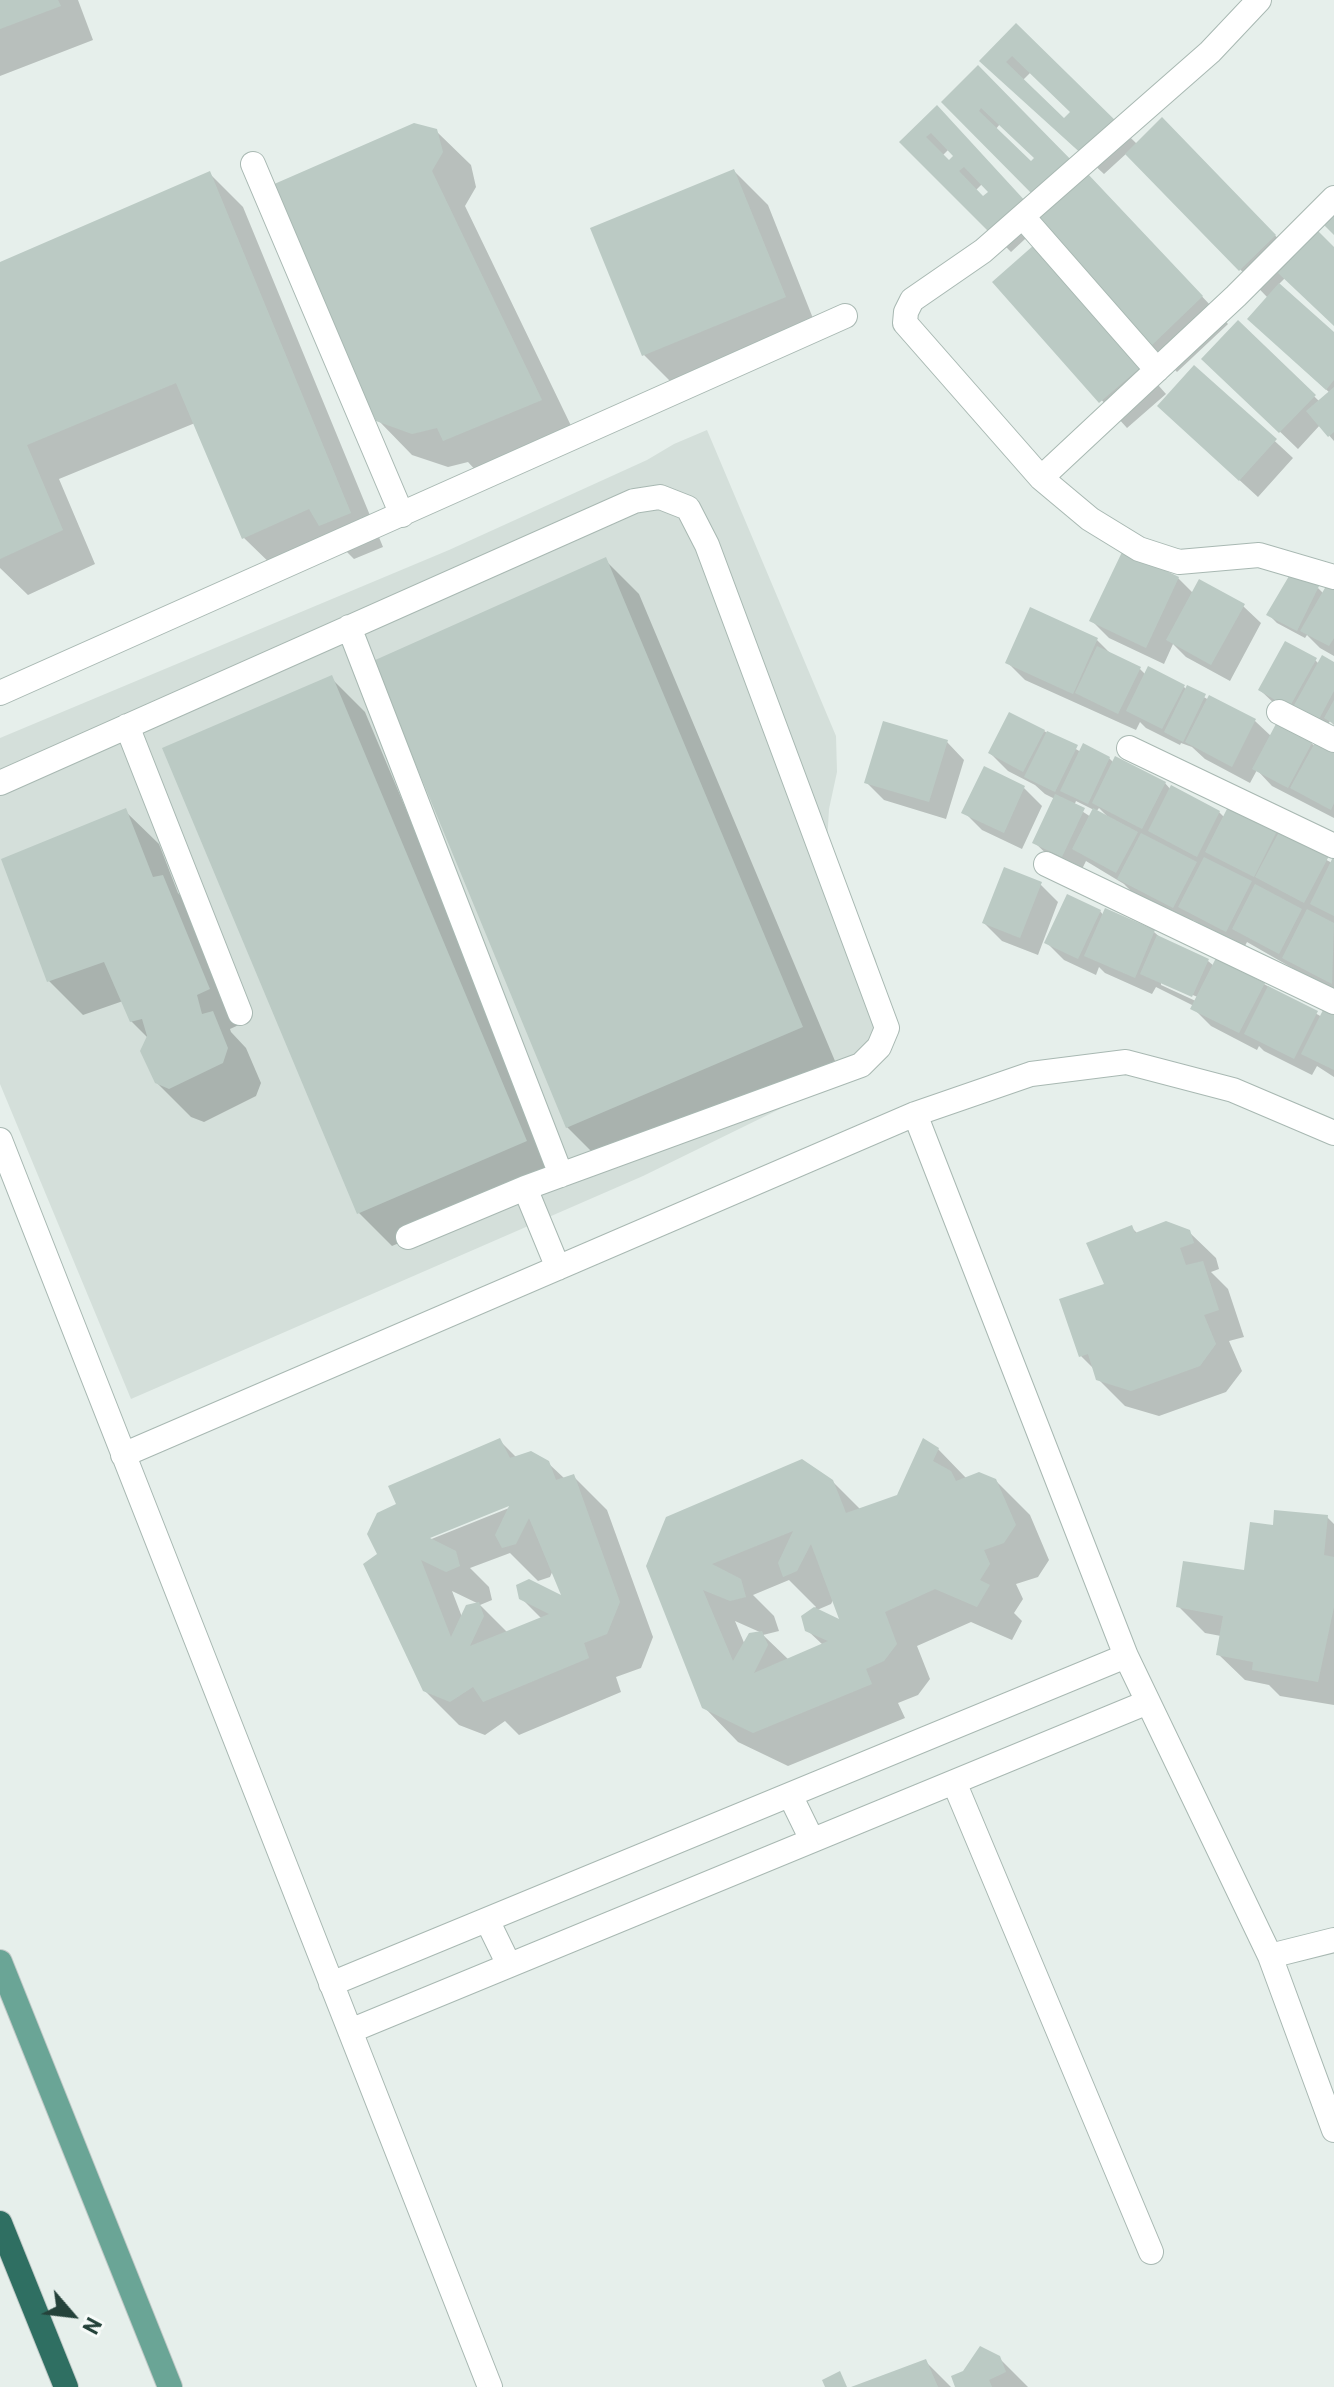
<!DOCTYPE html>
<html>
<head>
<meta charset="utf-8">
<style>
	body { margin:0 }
	#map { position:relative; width:1334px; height:2387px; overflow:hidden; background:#e6efeb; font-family:Barlow,sans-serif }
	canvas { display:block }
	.north { position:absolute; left:32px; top:2275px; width:80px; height:80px; -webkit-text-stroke:6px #f7fbf9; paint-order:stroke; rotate:118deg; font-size:22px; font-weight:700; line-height:32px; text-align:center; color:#24423a }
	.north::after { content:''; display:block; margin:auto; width:28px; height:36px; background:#24423a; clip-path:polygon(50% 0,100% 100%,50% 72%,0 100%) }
</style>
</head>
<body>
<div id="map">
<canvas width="1334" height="2387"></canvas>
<div class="north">N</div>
</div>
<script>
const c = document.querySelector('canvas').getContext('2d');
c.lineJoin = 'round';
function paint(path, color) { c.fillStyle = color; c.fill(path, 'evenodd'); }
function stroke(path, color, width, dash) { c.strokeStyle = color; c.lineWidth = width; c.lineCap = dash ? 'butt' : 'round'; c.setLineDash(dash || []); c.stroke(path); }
paint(new Path2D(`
	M707 430 836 736 837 772 829 809 827 843 876 960 888 1056 643 1176 131 1399 0 1084V738L449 550 647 460 674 444Z`), '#d4dfda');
paint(new Path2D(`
	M0 0H78L93 40 0 76Z
	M1016 26 1137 144 1188 146 1296 257 1334 249V325L1285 278 1278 285 1334 335V441L1320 425 1298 449 1222 376 1238 323 1320 402 1330 393 1267 336 1268 298 1127 153 1104 174 1000 78ZM1031 72 1072 112 1065 121 1023 80Z
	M978 68 1113 202 1228 324 1177 372 1038 227 1011 252 902 142 937 108 1041 220 1051 210 944 102ZM1000 124 1036 158 1031 164 995 130ZM949 149 956 157 949 163 942 156ZM982 184 991 192 984 199 976 190Z
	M436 131 471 165 476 187 465 206 575 434 479 474 468 462 448 467 412 455 378 420Z
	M734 171 768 205 818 331 678 389 644 355Z
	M210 174 243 207 383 547 354 559 339 544 278 571 244 538 195 423 59 479 95 564 28 595 0 568V264Z
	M1060 274 1166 394 1127 428 995 282Z
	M1195 367 1293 458 1258 497 1177 423Z
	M605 560 639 594 835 1061 601 1161 567 1127Z
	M1178 578 1193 593 1243 606 1261 623 1230 681 1186 657 1173 644 1164 664 1109 638 1092 621Z
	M1334 585V656L1320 648 1307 635 1305 638 1277 623 1268 614 1318 588 1324 594Z
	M1097 640 1112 655 1140 669 1146 675 1183 686 1187 690 1188 688 1209 700 1210 697 1255 721 1272 737 1311 743 1315 746 1334 750V818L1272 786 1257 770 1250 783 1205 759 1192 747 1181 743 1180 745 1146 728 1140 722 1136 730 1025 680 1008 663Z
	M1315 660 1319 664H1334V725L1330 721 1326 728 1278 707 1260 690Z
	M331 678 365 712 560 1175 392 1246 358 1212Z
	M1044 731 1081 752 1109 758 1114 763 1165 783 1171 790 1219 812 1225 818 1276 832 1332 863 1334 860V992L1247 942 1244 948 1193 920 1191 925 1137 897 1124 884 1086 861 1080 873 1053 860 1035 843 1055 799 1045 794 1035 785 1008 771 990 753ZM1076 801 1094 810 1091 817 1074 806ZM1099 808 1108 817 1096 812Z
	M947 742 964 760 946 819 884 800 866 782Z
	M985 769 1024 788 1042 806 1022 849 982 830 964 812Z
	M125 811 159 844 178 893 196 911 243 1023 230 1029 231 1032 246 1048 261 1083 256 1096 204 1122 191 1117 156 1082 148 1038 131 1021 123 1001 83 1015 49 981Z
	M1040 884 1058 902 1038 955 1002 941 984 923Z
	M1100 911 1104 916 1106 911 1154 932 1162 939 1208 961 1214 966 1264 984 1322 1017H1334V1077L1317 1066 1312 1075 1264 1051 1259 1046 1257 1050 1211 1026 1193 1008 1194 1006 1156 987 1152 994 1105 973 1099 967 1096 975 1064 960 1046 942ZM1161 981 1202 999 1200 1003 1161 985Z
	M1131 1227 1138 1234 1189 1232 1216 1258 1219 1269 1211 1272 1228 1289 1244 1337 1229 1341 1242 1371 1226 1392 1159 1416 1125 1406 1098 1379 1095 1370 1081 1356Z
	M499 1440 517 1458 548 1463 565 1479 573 1476 607 1510 653 1637 641 1668 616 1677 621 1692 519 1735 505 1721 485 1735 459 1725 424 1690 379 1554 399 1505ZM517 1500 519 1504 429 1540V1536ZM510 1553 538 1581 550 1577 553 1570 565 1599 521 1598 542 1619 508 1633 480 1605 492 1600 489 1587 470 1568ZM452 1591 479 1604 462 1617Z
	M938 1449 967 1479 995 1480 1030 1515 1049 1560 1038 1577 1016 1584 1023 1599 1014 1613 1022 1621 1012 1640 971 1622 917 1646 930 1679 918 1695 898 1703 905 1718 788 1766 738 1742 704 1707 648 1566 832 1481 861 1510 898 1497ZM789 1580 816 1607 803 1617 807 1630 823 1645 789 1660 763 1635 779 1631 774 1616 753 1595ZM834 1598 843 1622 817 1610 831 1604ZM735 1621 762 1633 745 1645Z
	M1327 1517 1334 1524V1705L1280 1696 1269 1685 1245 1680 1218 1654 1221 1636 1205 1633 1179 1607 1246 1573 1275 1527Z
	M999 2358 1028 2387H958Z
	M926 2362 951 2387H856Z`), '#0003');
paint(new Path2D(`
	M0 0H58L61 6 0 29Z
	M1016 23 1121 126 1085 157 979 61ZM1012 56 1070 112 1064 118 1006 62Z
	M978 65 1075 164 1038 200 941 102ZM981 108 1034 158 1031 161 979 111Z
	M937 105 1027 203 992 235 899 142ZM931 133 953 156 949 160 926 137ZM964 167 988 192 983 196 959 171Z
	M1162 117 1276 235 1239 271 1125 154Z
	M414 123 437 129 443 152 432 171 542 400 443 441 437 428 412 434 376 421 341 348 272 185Z
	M734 169 786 297 642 356 590 228Z
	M210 171 351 513 319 526 309 509 242 539 176 383 27 445 63 530 0 559V262Z
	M1087 173 1203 296 1150 347 1033 224Z
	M1334 208V235L1321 222Z
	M1318 231 1334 247V326L1278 273Z
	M1034 245 1141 367 1099 403 992 282Z
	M1279 283 1334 332V380L1326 390 1247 319Z
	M1238 320 1316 395 1279 433 1201 359Z
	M1194 365 1277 439 1239 481 1157 406Z
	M1334 387V432L1328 437 1306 411Z
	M1123 550 1179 577 1146 648 1089 621Z
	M606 557 803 1027 566 1128 373 661Z
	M1292 571 1319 586 1297 631 1266 615Z
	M1199 579 1245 604 1211 665 1166 640Z
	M1329 581 1334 583V638L1329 646 1300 631Z
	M1030 607 1098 638 1073 694 1005 663Z
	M1285 641 1317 658 1289 708 1258 690Z
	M1097 646 1141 667 1118 714 1075 693Z
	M1322 655 1334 662V691L1318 721 1293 707Z
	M1148 666 1185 685 1162 729 1126 711Z
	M332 675 527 1141 357 1214 162 748Z
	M1187 685 1206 694 1183 742 1164 732Z
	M1209 695 1256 719 1232 767 1185 742Z
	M1334 700V724L1324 718Z
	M1009 712 1045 730 1023 772 988 753Z
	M883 721 948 740 929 802 864 783Z
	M1277 722 1313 741 1288 788 1252 769Z
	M1047 731 1078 745 1055 792 1024 777Z
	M1317 739 1334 748V803L1331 810 1290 788Z
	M1083 743 1110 757 1088 804 1060 791Z
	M1115 756 1166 782 1142 829 1092 803Z
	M984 766 1025 786 1004 833 961 813Z
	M1171 785 1220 811 1197 857 1148 831Z
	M1055 794 1085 808 1062 857 1032 843Z
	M1228 807 1277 831 1254 877 1205 852Z
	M126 808 153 877 163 875 210 989 197 995 202 1014 213 1011 228 1048 223 1063 169 1089 155 1083 140 1051 147 1036 142 1019 130 1022 104 962 47 982 1 859Z
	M1093 808 1138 832 1116 873 1072 849Z
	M1280 830 1329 856 1304 903 1255 877Z
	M1141 833 1197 862 1173 908 1117 879Z
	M1334 855V916L1310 904Z
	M1204 857 1252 881 1226 932 1178 907Z
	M1004 867 1042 882 1020 938 982 923Z
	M1255 884 1302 909 1279 954 1232 929Z
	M1067 894 1101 910 1078 959 1044 943Z
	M1105 908 1155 930 1135 978 1084 956Z
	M1307 909 1334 923 1332 984 1282 958Z
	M1157 935 1209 959 1192 997 1140 974Z
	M1216 958 1265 983 1239 1033 1190 1009Z
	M1268 986 1318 1011 1294 1059 1244 1034Z
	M1323 1010 1334 1015V1070L1301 1054Z
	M1166 1221 1190 1230 1194 1243 1180 1248 1186 1265 1203 1261 1219 1310 1204 1315 1216 1344 1200 1366 1131 1391 1096 1380 1088 1354 1079 1357 1059 1299 1104 1284 1086 1243 1132 1225 1135 1233Z
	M500 1438 510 1458 531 1451 549 1461 556 1480 574 1474 620 1602 607 1634 584 1643 589 1658 483 1702 473 1687 450 1702 423 1691 363 1564 377 1554 367 1534 377 1513 396 1504 388 1486ZM509 1506 495 1535 502 1548 516 1544 529 1518 561 1595 529 1579 516 1585 519 1599 549 1614 470 1646 484 1616 479 1602 466 1605 451 1637 421 1560 446 1572 460 1566 456 1551 430 1538Z
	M923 1438 939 1448 933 1461 951 1471 956 1481 979 1472 996 1479 1016 1525 1004 1543 984 1550 990 1564 980 1580 990 1585 977 1607 935 1589 885 1612 897 1644 884 1661 866 1669 872 1684 753 1733 702 1708 646 1566 666 1517 802 1459 833 1480 846 1513 897 1495ZM793 1531 778 1563 783 1577 797 1571 811 1544 839 1619 814 1607 801 1616 805 1631 828 1641 754 1673 768 1645 762 1631 749 1633 733 1661 703 1590 730 1601 746 1597 741 1579 712 1564Z
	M1274 1510 1328 1515 1324 1555 1334 1557V1607L1318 1682 1252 1670 1253 1662 1216 1655 1223 1616 1176 1607 1183 1561 1244 1570 1250 1522 1273 1525Z
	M980 2346 1000 2356 1006 2372 989 2380 992 2387H955L951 2376 963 2371Z
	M926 2359 938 2387H851Z
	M840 2371 847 2387H825L822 2380Z`), '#bbcac4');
const minor = new Path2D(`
	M1259 0 1210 52 983 251 912 300 906 312 905 323 1041 478 1090 519 1139 549 1179 562 1259 555 1334 577
	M253 164 402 515
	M1023 217 1157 370
	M1041 478 1236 296 1334 198
	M349 627 561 1175
	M0 693 845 316
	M1279 712 1334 740
	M127 726 240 1013
	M1129 748 1334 846
	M0 783 634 501 660 497 688 508 707 545 887 1028 879 1047 861 1065 525 1188 558 1268
	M1046 864 1334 1002
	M915 1114 1126 1656 1270 1956 1334 2130
	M0 1140 490 2387
	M408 1237 525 1188
	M123 1455 915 1114 1031 1074 1126 1062 1233 1090 1334 1133
	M954 1782 1151 2252
	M790 1795 812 1840
	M487 1920 509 1965
	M1270 1956 1334 1940
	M331 1984 1126 1656
	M350 2031 1148 1702`);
const major = new Path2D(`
	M0 1962 170 2387`);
const highway = new Path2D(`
	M0 2223 66 2387`);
stroke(minor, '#a8b8b2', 26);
stroke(major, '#c2cac8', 26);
stroke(highway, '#c2cac8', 26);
stroke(minor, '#fff', 24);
stroke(major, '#6aa596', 24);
stroke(highway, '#2f6f62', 24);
</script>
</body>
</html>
